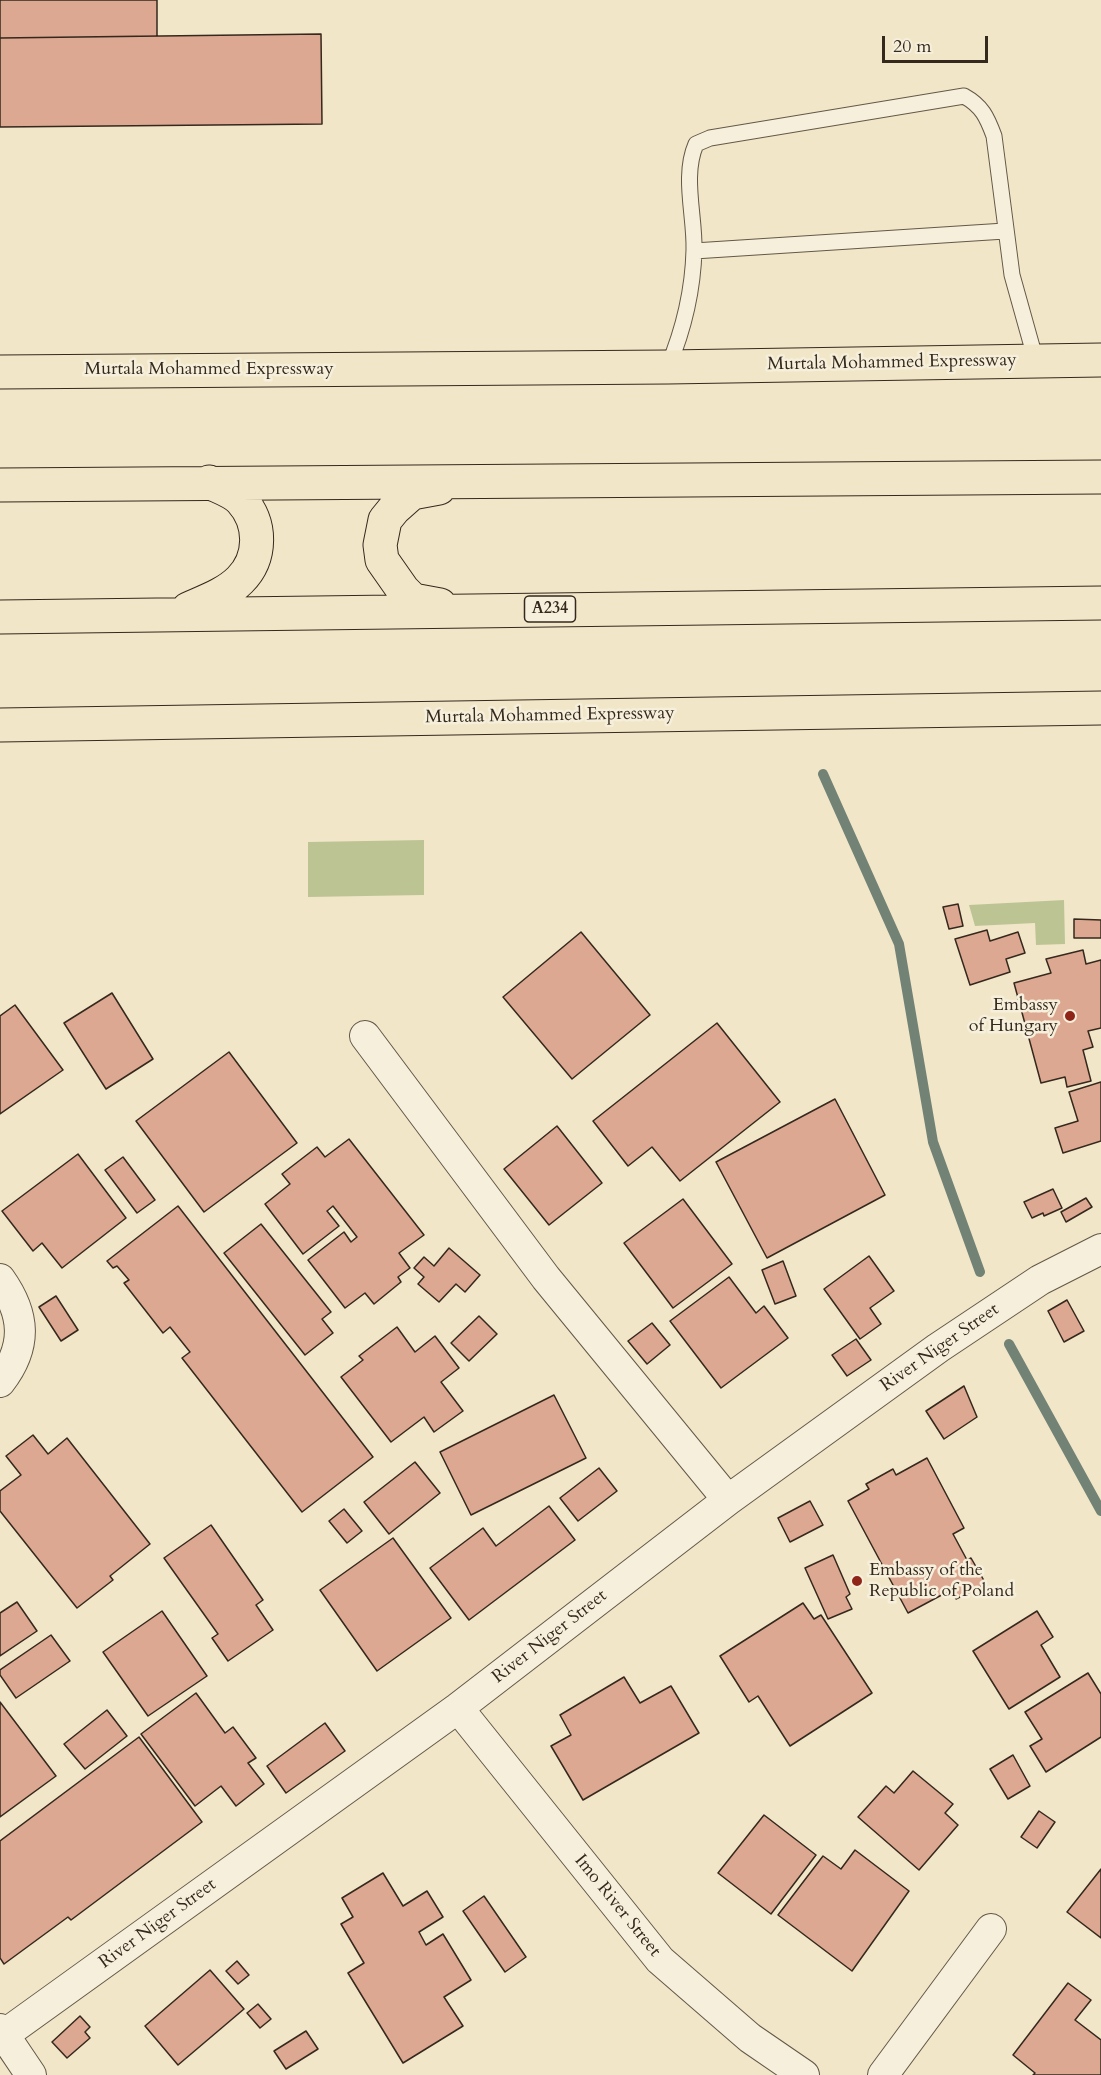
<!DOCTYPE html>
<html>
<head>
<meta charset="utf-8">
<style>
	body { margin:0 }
	#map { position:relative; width:1101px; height:2075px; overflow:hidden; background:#f1e6c8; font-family:Cardo,serif }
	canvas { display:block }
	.scale { position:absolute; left:882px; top:36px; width:106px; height:27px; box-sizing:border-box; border:3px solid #35281d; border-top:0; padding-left:8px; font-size:18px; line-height:21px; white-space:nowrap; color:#35281d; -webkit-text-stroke:4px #f6efdb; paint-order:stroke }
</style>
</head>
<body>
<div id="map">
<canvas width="1101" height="2075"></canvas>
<div class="scale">20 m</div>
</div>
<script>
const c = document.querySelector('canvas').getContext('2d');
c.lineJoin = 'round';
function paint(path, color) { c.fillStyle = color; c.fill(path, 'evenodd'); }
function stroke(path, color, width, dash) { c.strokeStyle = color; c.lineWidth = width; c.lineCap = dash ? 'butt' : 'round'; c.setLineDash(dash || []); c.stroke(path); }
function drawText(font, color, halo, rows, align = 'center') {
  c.font = font + ' Cardo,serif'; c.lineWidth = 5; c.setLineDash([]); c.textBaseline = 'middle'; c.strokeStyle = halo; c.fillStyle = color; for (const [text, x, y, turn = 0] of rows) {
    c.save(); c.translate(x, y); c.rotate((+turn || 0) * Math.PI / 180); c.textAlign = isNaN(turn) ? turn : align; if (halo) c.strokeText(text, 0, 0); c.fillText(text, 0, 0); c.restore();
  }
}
paint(new Path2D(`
	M424 840V895L308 897V842Z
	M1064 900 1065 944 1036 945 1035 923 975 926 969 905Z`), '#bdc494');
stroke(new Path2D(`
	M823 774 899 944 933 1142 980 1272
	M1009 1344 1101 1511`), '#728376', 10);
const building = new Path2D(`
	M0 0H157V36L0 38Z
	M321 34 322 124 0 127V38Z
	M958 904 963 926 949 929 943 907Z
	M1074 919 1101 920V938H1074Z
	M987 930 990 941 1018 932 1025 953 1006 959 1010 972 970 985 955 939Z
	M581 932 650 1015 572 1079 503 997Z
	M1083 950 1086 964 1101 960V1028L1088 1031 1093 1047 1083 1050 1091 1081 1067 1087 1065 1077 1041 1083 1014 983 1051 973 1046 959Z
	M112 993 153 1059 106 1089 64 1023Z
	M15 1005 63 1070 0 1114V1016Z
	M717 1023 780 1102 680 1181 652 1147 628 1166 593 1121Z
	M229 1052 297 1143 204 1212 136 1121Z
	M1101 1082V1141L1063 1153 1055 1128 1078 1121 1069 1092Z
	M835 1099 885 1195 767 1258 716 1162Z
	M557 1126 602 1183 549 1225 504 1169Z
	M349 1139 424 1235 399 1253 410 1268 398 1277 401 1282 374 1304 365 1293 345 1308 308 1260 344 1232 351 1242 357 1237 333 1206 327 1211 339 1226 303 1254 265 1204 290 1184 282 1174 317 1147 325 1157Z
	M78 1154 126 1218 62 1268 42 1243 33 1251 2 1211Z
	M123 1157 155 1200 137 1213 105 1170Z
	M1053 1189 1062 1208 1044 1216 1043 1213 1032 1218 1024 1202Z
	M1086 1198 1092 1207 1066 1222 1061 1212Z
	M683 1199 732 1264 673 1308 624 1243Z
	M178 1206 373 1457 302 1512 182 1358 190 1352 170 1327 163 1333 124 1283 129 1280 117 1266 113 1268 107 1261Z
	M261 1224 331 1312 322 1319 333 1333 305 1355 224 1253Z
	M449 1248 480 1275 465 1292 456 1284 439 1302 418 1284 424 1277 414 1268 424 1257 434 1266Z
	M869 1256 894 1291 870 1308 881 1324 860 1339 824 1289Z
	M783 1261 796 1296 775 1304 762 1270Z
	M729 1277 756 1313 764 1306 788 1338 721 1388 670 1321Z
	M56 1296 78 1330 61 1341 39 1307Z
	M1067 1300 1084 1331 1064 1342 1048 1311Z
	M479 1316 497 1334 469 1361 451 1343Z
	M652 1323 670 1345 647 1364 628 1341Z
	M397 1327 415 1352 435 1336 459 1368 441 1382 463 1411 434 1432 424 1417 391 1442 341 1377 363 1360 359 1356Z
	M856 1339 871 1360 847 1376 832 1355Z
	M964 1386 977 1417 944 1439 926 1411Z
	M554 1395 586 1458 471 1515 440 1452Z
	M33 1435 48 1454 67 1438 150 1544 110 1576 113 1580 77 1608 0 1511V1491L21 1475 6 1456Z
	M927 1458 964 1528 953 1534 967 1560 971 1558 986 1584 956 1599 951 1590 908 1613 848 1501 869 1489 866 1484 893 1469 896 1475Z
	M415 1462 440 1493 389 1534 364 1502Z
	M599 1468 617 1491 578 1521 560 1498Z
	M810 1501 823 1525 790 1542 778 1518Z
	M549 1506 575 1540 469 1620 430 1568 483 1528 496 1546Z
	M344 1509 362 1531 347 1543 329 1521Z
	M211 1525 263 1600 256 1605 273 1630 228 1661 212 1638 218 1634 164 1558Z
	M393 1538 451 1618 377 1671 320 1590Z
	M833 1555 850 1594 846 1597 852 1609 828 1619 805 1568Z
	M17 1602 37 1631 0 1656V1613Z
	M803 1603 814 1619 821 1615 872 1693 790 1746 758 1696 749 1702 720 1656Z
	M162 1611 207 1676 148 1716 103 1652Z
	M1037 1611 1053 1637 1041 1645 1060 1677 1009 1709 973 1651Z
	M51 1635 70 1661 16 1698 0 1675V1670Z
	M1088 1673 1101 1694V1737L1046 1772 1030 1746 1042 1739 1025 1712Z
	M624 1677 640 1703 671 1686 699 1733 583 1800 551 1746 571 1735 560 1715Z
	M196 1693 225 1733 233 1727 256 1758 248 1763 264 1784 236 1806 221 1786 195 1806 141 1734Z
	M0 1702 56 1776 0 1817Z
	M107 1710 127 1736 85 1769 64 1744Z
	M325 1723 345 1751 286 1793 267 1766Z
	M139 1737 202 1822 71 1920 68 1917 4 1964 0 1958V1841Z
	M1013 1755 1030 1786 1008 1799 990 1769Z
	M913 1771 953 1804 945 1813 958 1825 919 1870 858 1817 886 1786 894 1793Z
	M1039 1811 1055 1822 1037 1848 1021 1837Z
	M764 1815 816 1855 771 1914 718 1873Z
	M855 1850 909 1891 852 1971 778 1915 823 1856 841 1869Z
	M1101 1869V1938L1067 1912Z
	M383 1873 403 1906 427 1891 443 1917 419 1932 426 1945 443 1934 471 1980 444 1997 463 2026 403 2063 348 1973 364 1963 341 1924 353 1917 342 1898Z
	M484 1896 526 1957 505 1972 463 1911Z
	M237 1961 249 1975 238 1984 226 1971Z
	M210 1970 244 2009 178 2065 145 2026Z
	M1068 1983 1091 2000 1075 2020 1101 2040V2075H1033L1035 2073 1013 2055Z
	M258 2004 271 2019 260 2028 247 2013Z
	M80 2016 90 2027 85 2032 90 2038 67 2058 52 2042Z
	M306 2031 318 2049 286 2069 274 2051Z`);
paint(building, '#dda891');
stroke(building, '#35281d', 1.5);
const lane = new Path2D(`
	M694 251 1005 231
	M668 367C683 331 693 289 694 250 695 216 682 176 696 144L710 138 964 96C982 106 987 117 994 136L1012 275 1036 361`);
const street = new Path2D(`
	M365 1036 546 1278 728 1500
	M0 1279C25 1314 28 1346 0 1382
	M458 1708 660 1960 750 2038 804 2075
	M0 2029 31 2075
	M5 2034 458 1708 728 1500 938 1348 1040 1280 1101 1249
	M883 2075 991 1929`);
const highway = new Path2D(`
	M0 372 668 367 1101 360
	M0 485 1101 477
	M439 488 412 493 394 509 385 520 380 545 382 560 403 590 413 600 440 605
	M188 609C206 601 226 594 240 580 262 558 262 523 241 500 234 492 219 487 209 482
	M0 617 1101 603
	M0 725 1101 708`);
stroke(lane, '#645848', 17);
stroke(street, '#645848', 32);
stroke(highway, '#35281d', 35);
stroke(lane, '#f6efdb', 15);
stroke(street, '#f6efdb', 30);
stroke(highway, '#f1e6c8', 33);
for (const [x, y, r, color] of [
	[1070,1016,6,"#8f2418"],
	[857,1581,6,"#8f2418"]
]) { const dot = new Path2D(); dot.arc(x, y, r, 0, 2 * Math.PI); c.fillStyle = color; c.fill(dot); stroke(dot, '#f6efdb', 2); }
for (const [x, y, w] of [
	[550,609,51]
]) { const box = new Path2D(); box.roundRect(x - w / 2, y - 13, w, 26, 4.5); c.fillStyle = '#f6efdb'; c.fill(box); stroke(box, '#35281d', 1.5); }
drawText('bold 16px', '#35281d', null, [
	["A234",550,609]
]);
drawText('18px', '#35281d', '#f6efdb', [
	["Murtala Mohammed Expressway",892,363,-1],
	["Murtala Mohammed Expressway",209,370],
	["Murtala Mohammed Expressway",550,716,-1],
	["River Niger Street",940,1348,-35],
	["River Niger Street",550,1637,-38],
	["Imo River Street",617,1906,51],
	["River Niger Street",158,1924,-36]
]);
drawText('18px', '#35281d', '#f6efdb', [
	["Embassy",1058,1006],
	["of Hungary",1058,1027],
	["Embassy of the",869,1571,"left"],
	["Republic of Poland",869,1592,"left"]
], 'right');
</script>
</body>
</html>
